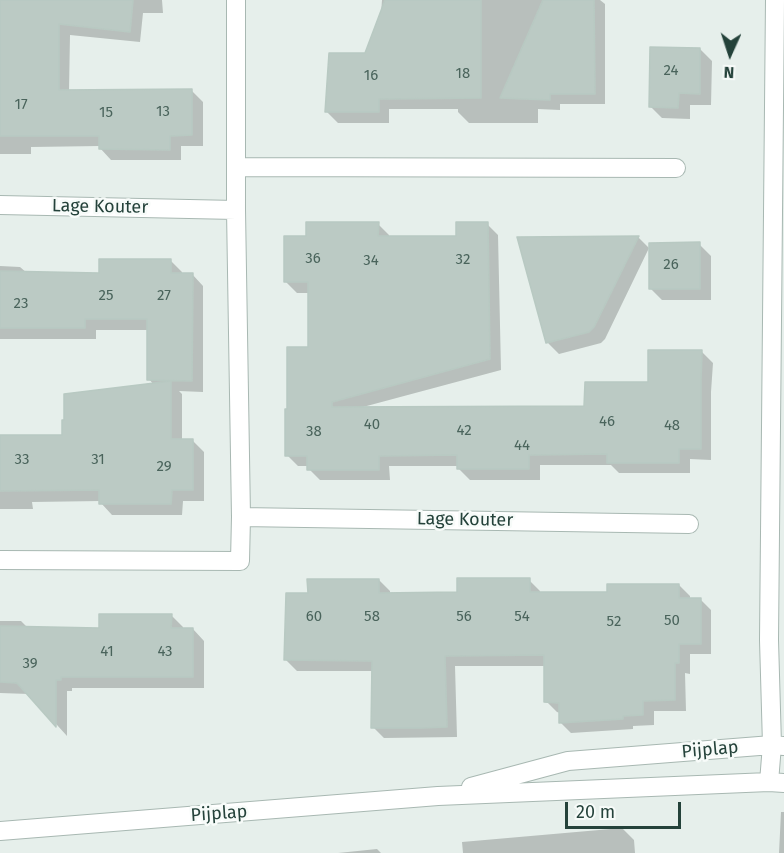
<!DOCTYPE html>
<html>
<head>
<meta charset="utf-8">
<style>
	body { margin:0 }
	#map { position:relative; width:784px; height:853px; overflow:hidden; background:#e6efeb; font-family:"Fira Sans",sans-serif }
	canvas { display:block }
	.north { position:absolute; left:700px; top:24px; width:60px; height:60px; -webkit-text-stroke:4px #f7fbf9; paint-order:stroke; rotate:183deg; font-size:16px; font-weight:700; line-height:24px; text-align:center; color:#24423a }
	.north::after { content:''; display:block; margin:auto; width:21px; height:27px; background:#24423a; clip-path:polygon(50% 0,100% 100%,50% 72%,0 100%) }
	.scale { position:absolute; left:565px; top:802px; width:116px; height:27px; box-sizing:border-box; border:3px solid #24423a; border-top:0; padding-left:8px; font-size:18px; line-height:21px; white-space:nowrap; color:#24423a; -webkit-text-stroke:4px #f7fbf9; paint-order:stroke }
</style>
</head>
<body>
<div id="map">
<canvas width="784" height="853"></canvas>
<div class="north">N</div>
<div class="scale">20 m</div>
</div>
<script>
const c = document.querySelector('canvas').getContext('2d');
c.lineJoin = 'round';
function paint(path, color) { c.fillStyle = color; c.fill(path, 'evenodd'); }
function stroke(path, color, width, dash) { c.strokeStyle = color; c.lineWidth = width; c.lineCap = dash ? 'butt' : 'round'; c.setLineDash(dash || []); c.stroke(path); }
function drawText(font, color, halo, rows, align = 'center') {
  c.font = font + ' "Fira Sans",sans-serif'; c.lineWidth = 5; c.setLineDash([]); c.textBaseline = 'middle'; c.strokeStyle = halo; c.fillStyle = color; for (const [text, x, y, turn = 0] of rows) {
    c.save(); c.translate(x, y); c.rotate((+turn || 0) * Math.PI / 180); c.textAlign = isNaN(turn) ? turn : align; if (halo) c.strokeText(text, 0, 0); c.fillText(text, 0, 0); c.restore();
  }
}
paint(new Path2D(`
	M0 0H162L163 13H143L140 42 70 35 69 91H192L203 102V146H181V160H111L100 148V146L31 147V154H0Z
	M382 0H600L605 4V104H560V110L538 109V123H469L458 112V109H389V123H338L327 112 366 54 381 14Z
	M700 49 712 61 711 105H690V119L662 118 650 106Z
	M378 224 389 235V238L458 237 487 224 498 235 501 370 363 407H586L649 384 702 352 713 363 711 392V460L690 459V473H619L611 465H540V480H470L459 469V466H389L390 480H320L309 469V466H298L287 455 310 348 309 293H297L286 282 308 237Z
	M638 237 649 248 605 339 601 343 559 354 548 343 519 238Z
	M699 244 711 256V300H662L650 288Z
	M170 260 182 272V274H192L203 286V392L179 391 182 394V441H193L204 452V501H183L182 515H112L101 503V501L32 502 33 509H0V436L63 437 154 385 149 379V330H96V339H0V266L20 267 27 273 100 275Z
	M379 580 390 591V594H459L529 580 540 591V594L609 593 679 585 690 596V599H700L711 610V654H690V674L685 673 686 711H654V725L633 726V729L571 733 560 722V713L557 712 546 701 545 666H455L457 737 384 738 373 727V671H297L286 660 309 595Z
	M171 615 183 627V629H193L204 641V688H72V691H67V736L29 694 0 693V621H21L28 628 101 629Z
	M781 812H784V853H779Z
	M622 828 634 840 635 853H463L462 842Z
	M377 849 381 853H338Z`), '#0003');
const building = new Path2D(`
	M0 0H133L130 32 59 24V90L192 89V135L170 136V150L99 149V136H0Z
	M385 0H481V98L379 99V112H325L329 53H365Z
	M543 0H594L595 94H550V100L500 98Z
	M650 47 700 48V94L679 93 678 108 649 107Z
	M306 222H379L378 236H456V222H488L490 359 332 402V407L584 406 585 382H648V350H702L701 380V449H679V463H607V454L529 455V469H457V455L379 456V470H307V456H285V409H287V347H308V282H284V236H306Z
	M639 236 594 327 589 332 546 343 517 237Z
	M700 242V289H649V243Z
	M99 259H171V273H193L192 381 147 380V319H85V328H0V271L99 273Z
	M171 381V439H193V490H172L171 504H99V490L0 491V435H62V420H64V394Z
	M457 578H530V592H607V584H679V598H701V644H679V663H675V700L643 701V715L623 716V719L559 723V703L544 702V655L445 656 447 727 421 728H371L372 661 284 660 286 593H308L307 579H379V593L457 592Z
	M99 614H172L171 628H193V677H61V680H56V727L17 683 0 682V626L99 628Z`);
paint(building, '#bbcac4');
stroke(building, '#b8c9c2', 1.5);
const minor = new Path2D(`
	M236 167 676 168
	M0 205 236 210
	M241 517 689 524
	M0 560 240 561 241 517 236 210V0
	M769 782 772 745 769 640 775 0
	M471 787 568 761 772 745 784 746
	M0 831 438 796 769 782 784 783`);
stroke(minor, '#a8b8b2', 20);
stroke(minor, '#fff', 18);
drawText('15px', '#4a645c', null, [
	["24",671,71],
	["18",463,74],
	["16",371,76],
	["17",21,105],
	["13",163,112],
	["15",106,113],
	["36",313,259],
	["32",463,260],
	["34",371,261],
	["26",671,265],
	["25",106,296],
	["27",164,296],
	["23",21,304],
	["46",607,422],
	["40",372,425],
	["48",672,426],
	["42",464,431],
	["38",314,432],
	["44",522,446],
	["33",22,460],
	["31",98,460],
	["29",164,467],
	["60",314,617],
	["58",372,617],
	["56",464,617],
	["54",522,617],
	["50",672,621],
	["52",614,622],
	["41",107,652],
	["43",165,652],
	["39",30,664]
]);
drawText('18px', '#24423a', '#f7fbf9', [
	["Lage Kouter",100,207,1],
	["Lage Kouter",465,520,1],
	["Pijplap",710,750,-5],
	["Pijplap",219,814,-4]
]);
</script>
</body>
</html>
